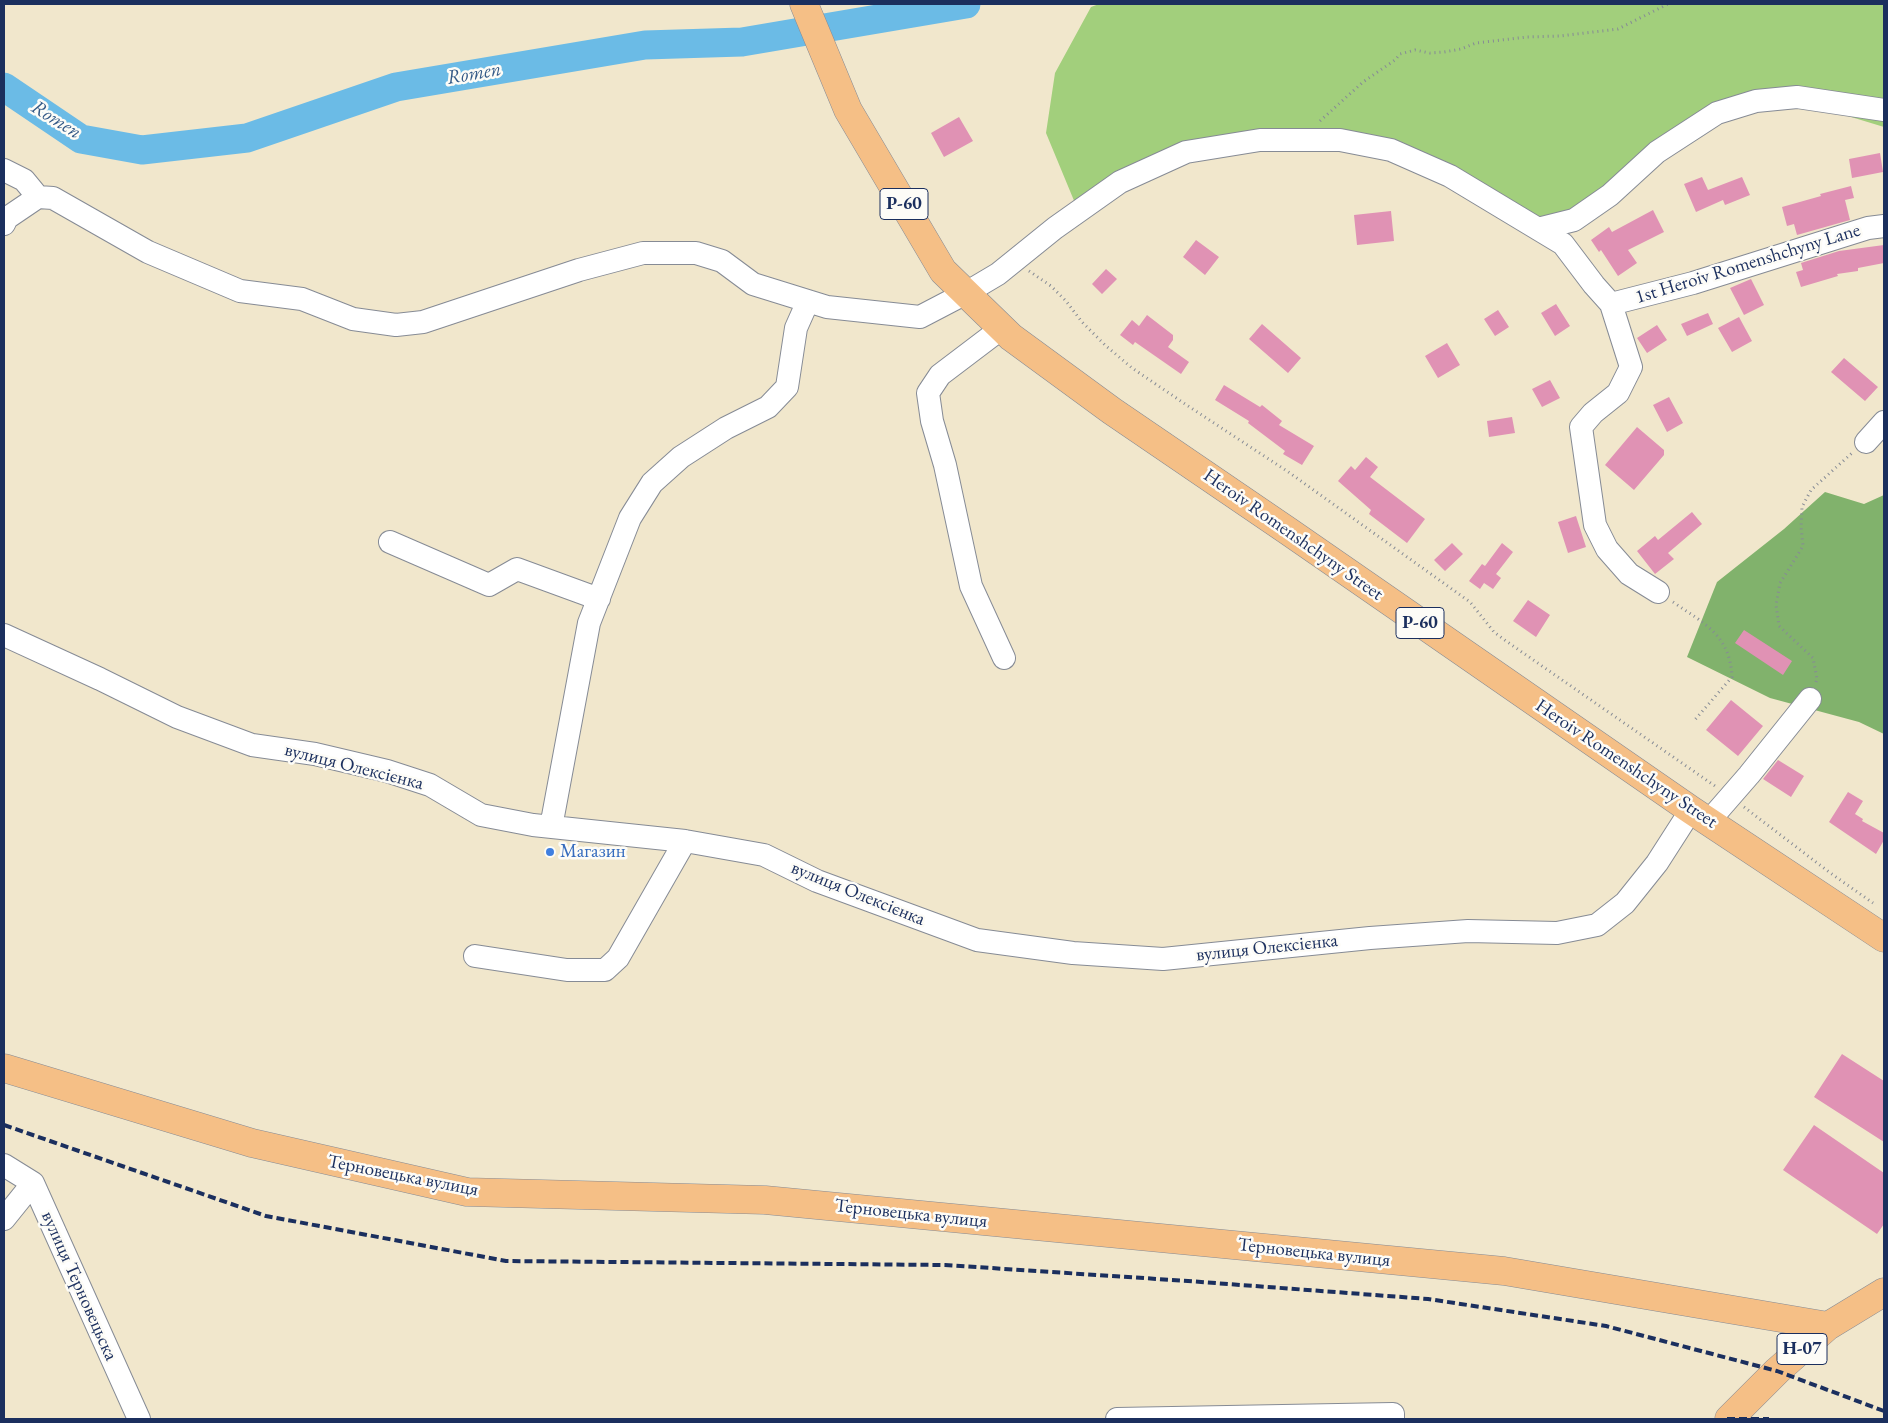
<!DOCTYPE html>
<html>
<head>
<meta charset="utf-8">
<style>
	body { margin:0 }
	#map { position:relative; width:1888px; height:1423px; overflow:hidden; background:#f1e7cc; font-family:"EB Garamond",serif }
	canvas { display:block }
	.frame { position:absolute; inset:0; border:5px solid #1b2f5e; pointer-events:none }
</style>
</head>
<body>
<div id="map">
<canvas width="1888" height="1423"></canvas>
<div class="frame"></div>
</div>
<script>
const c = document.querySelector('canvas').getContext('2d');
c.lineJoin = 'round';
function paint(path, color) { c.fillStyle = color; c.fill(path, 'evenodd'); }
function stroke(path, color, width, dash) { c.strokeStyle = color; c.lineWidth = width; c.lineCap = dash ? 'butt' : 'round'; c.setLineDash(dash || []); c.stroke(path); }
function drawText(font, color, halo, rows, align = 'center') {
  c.font = font + ' "EB Garamond",serif'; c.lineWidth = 5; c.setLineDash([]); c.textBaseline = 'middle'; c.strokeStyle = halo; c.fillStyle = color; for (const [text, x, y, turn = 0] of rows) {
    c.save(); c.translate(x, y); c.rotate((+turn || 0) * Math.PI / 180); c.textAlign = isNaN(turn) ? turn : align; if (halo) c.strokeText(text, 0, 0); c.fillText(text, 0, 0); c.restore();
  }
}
paint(new Path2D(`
	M1099 4H1884V127L1792 99 1734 102 1621 188 1539 223 1379 153 1233 137 1075 203 1046 133 1055 73 1091 7Z`), '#a2cf7c');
paint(new Path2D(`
	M1825 492 1864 504 1884 495V734L1859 722 1770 698 1687 657 1717 582 1784 529Z`), '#81b26c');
stroke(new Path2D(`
	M4 87 81 139 142 150 247 138 396 87 645 45 742 42 966 4`), '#6bbbe6', 29);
paint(new Path2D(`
	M959 117 973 141 944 157 931 133Z
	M1880 153 1883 172 1852 178 1849 159Z
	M1702 177 1708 190 1742 177 1750 195 1725 205 1723 200 1696 212 1684 184Z
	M1851 186 1854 198 1845 200 1850 220 1797 235 1794 224 1787 226 1782 207 1821 196 1820 194Z
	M1653 210 1664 232 1628 250 1637 263 1618 276 1601 250 1599 252 1591 240 1609 227 1612 232Z
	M1391 211 1394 241 1357 245 1354 215Z
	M1196 240 1219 257 1205 275 1183 257Z
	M1884 245V263L1858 268V271L1837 274 1838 276 1801 287 1796 272 1803 270 1801 263 1839 251Z
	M1106 269 1117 279 1102 294 1092 284Z
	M1751 279 1764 305 1744 315 1730 288Z
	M1556 304 1570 326 1555 336 1541 313Z
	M1498 310 1509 327 1495 336 1484 319Z
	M1708 313 1713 324 1687 336 1681 324Z
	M1147 315 1173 335V340L1168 347 1189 362 1181 374 1135 342 1133 345 1120 335 1132 320 1139 326Z
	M1739 317 1752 341 1732 352 1718 328Z
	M1262 324 1301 358 1288 373 1249 339Z
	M1657 325 1667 340 1647 353 1637 338Z
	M1447 343 1460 365 1438 378 1425 356Z
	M1844 358 1878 387 1865 401 1831 372Z
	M1550 380 1560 398 1542 407 1532 389Z
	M1224 385 1260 407 1262 405 1282 421 1279 425 1314 446 1302 465 1283 454 1285 451 1248 423 1249 421 1215 400Z
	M1669 397 1683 423 1667 432 1653 405Z
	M1512 417 1515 433 1489 437 1487 421Z
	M1637 427 1664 450V455L1634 490 1605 465Z
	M1366 457 1378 467 1370 477 1425 519 1407 543 1369 514 1371 510 1338 481 1351 466 1355 470Z
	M1692 512 1702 524 1668 553 1674 559 1655 574 1637 551 1655 536 1658 540Z
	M1576 516 1586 547 1568 553 1558 522Z
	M1452 543 1463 554 1445 571 1434 560Z
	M1502 543 1513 552 1496 574 1501 578 1493 589 1484 583 1480 589 1469 581 1482 564 1485 566Z
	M1528 600 1550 615 1536 637 1513 621Z
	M1744 630 1792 661 1783 675 1735 643Z
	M1731 700 1763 726 1738 756 1706 730Z
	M1778 760 1804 776 1791 797 1763 779Z
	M1848 792 1863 801 1855 814 1863 819 1862 821 1884 833V840L1876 854 1829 822Z
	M1842 1054 1884 1081V1142L1814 1097Z
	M1814 1125 1884 1173V1224L1877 1234 1783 1170Z`), '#e092b4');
const minor = new Path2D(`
	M4 170 24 180 38 197
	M4 224 7 218 38 197 53 198 148 252 240 291 302 299 353 319 396 325 423 322 579 270 643 253H696L722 261 753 284 827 307 920 317 966 293 998 274 1055 228 1120 182 1186 152 1260 140H1340L1391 150 1450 176 1563 244 1594 285 1611 304 1693 283 1868 228 1884 226
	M1538 229 1574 220 1610 195 1657 152 1717 113 1756 101 1797 97 1884 110
	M1611 304 1631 367 1618 393 1593 413 1581 427 1595 525 1607 549 1629 574 1658 592
	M1002 328 940 375 928 393 932 421 945 465 971 586 1004 658
	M1866 442 1884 422
	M390 542 489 585 517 569 599 599
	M4 635 100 679 177 717 252 745 315 754 387 771 430 785 481 815 533 825 685 841 764 855 817 881 977 940 1073 953 1163 959 1370 938 1468 931 1557 933 1597 925 1625 903 1657 863 1691 810
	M1709 821 1749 775 1810 699
	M551 827 589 623 630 518 652 483 681 457 726 428 768 407 787 387 796 328 808 301
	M475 956 567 970H605L618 958 685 841
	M4 1165 33 1183 139 1419
	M4 1219 33 1183
	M1117 1419 1393 1414V1419`);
const major = new Path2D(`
	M804 4 848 110 943 271 1011 337 1112 411 1288 531 1691 810 1884 938
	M4 1068 252 1143 467 1192 765 1200 1504 1271 1828 1326
	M1729 1419 1777 1371 1828 1326 1884 1292`);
stroke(minor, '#868b95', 24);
stroke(major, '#868b95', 29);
stroke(new Path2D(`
	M1320 121 1363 82 1395 60 1400 54 1415 50 1430 53 1444 52 1461 49 1476 43 1527 37 1560 36 1618 29 1668 4
	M1029 271 1051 286 1066 301 1082 322 1105 345 1132 368 1191 408 1287 471 1470 602 1494 632 1506 641 1715 786
	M1673 602C1705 624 1730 635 1732 677L1693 722
	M1816 682 1817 679 1813 658 1779 626 1776 605 1780 583 1803 546 1801 527 1802 507 1811 490 1852 453
	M1744 807 1829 872 1873 903`), '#868b95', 3, [1, 4]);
stroke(minor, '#fff', 22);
stroke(major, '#f5bf86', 28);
stroke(new Path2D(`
	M4 1125 266 1216 506 1261 945 1265 1188 1281 1428 1299 1606 1326 1777 1371 1884 1411
	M1727 1419H1769`), '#1b2f5e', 4, [8, 4]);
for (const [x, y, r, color] of [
	[550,852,5,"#3f7fe0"]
]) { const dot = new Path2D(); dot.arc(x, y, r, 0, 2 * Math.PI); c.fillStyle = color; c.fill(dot); stroke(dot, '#fdfcf7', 2); }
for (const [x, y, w] of [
	[904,204,48],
	[1420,623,48],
	[1802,1349,50]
]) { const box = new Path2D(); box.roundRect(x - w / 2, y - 15.5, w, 31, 4); c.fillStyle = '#fdfcf7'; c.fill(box); stroke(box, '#1b2f5e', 1); }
drawText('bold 18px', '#1b2f5e', null, [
	["Р-60",904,204],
	["Р-60",1420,623],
	["Н-07",1802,1349]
]);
drawText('19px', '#1b2f5e', '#fdfcf7', [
	["1st Heroiv Romenshchyny Lane",1748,264,-17],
	["Heroiv Romenshchyny Street",1293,535,35],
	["Heroiv Romenshchyny Street",1626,764,34],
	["вулиця Олексієнка",354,767,14],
	["вулиця Олексієнка",858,894,22],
	["вулиця Олексієнка",1267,948,-6],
	["Терновецька вулиця",403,1176,11],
	["Терновецька вулиця",911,1214,6],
	["Терновецька вулиця",1314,1253,6],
	["вулиця Терновецьска",79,1286,66]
]);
drawText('19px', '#366cbe', '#fdfcf7', [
	["Магазин",560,852]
], 'left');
drawText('italic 20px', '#335987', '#fdfcf7', [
	["Romen",474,74,-10],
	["Romen",56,120,32]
]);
</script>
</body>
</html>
